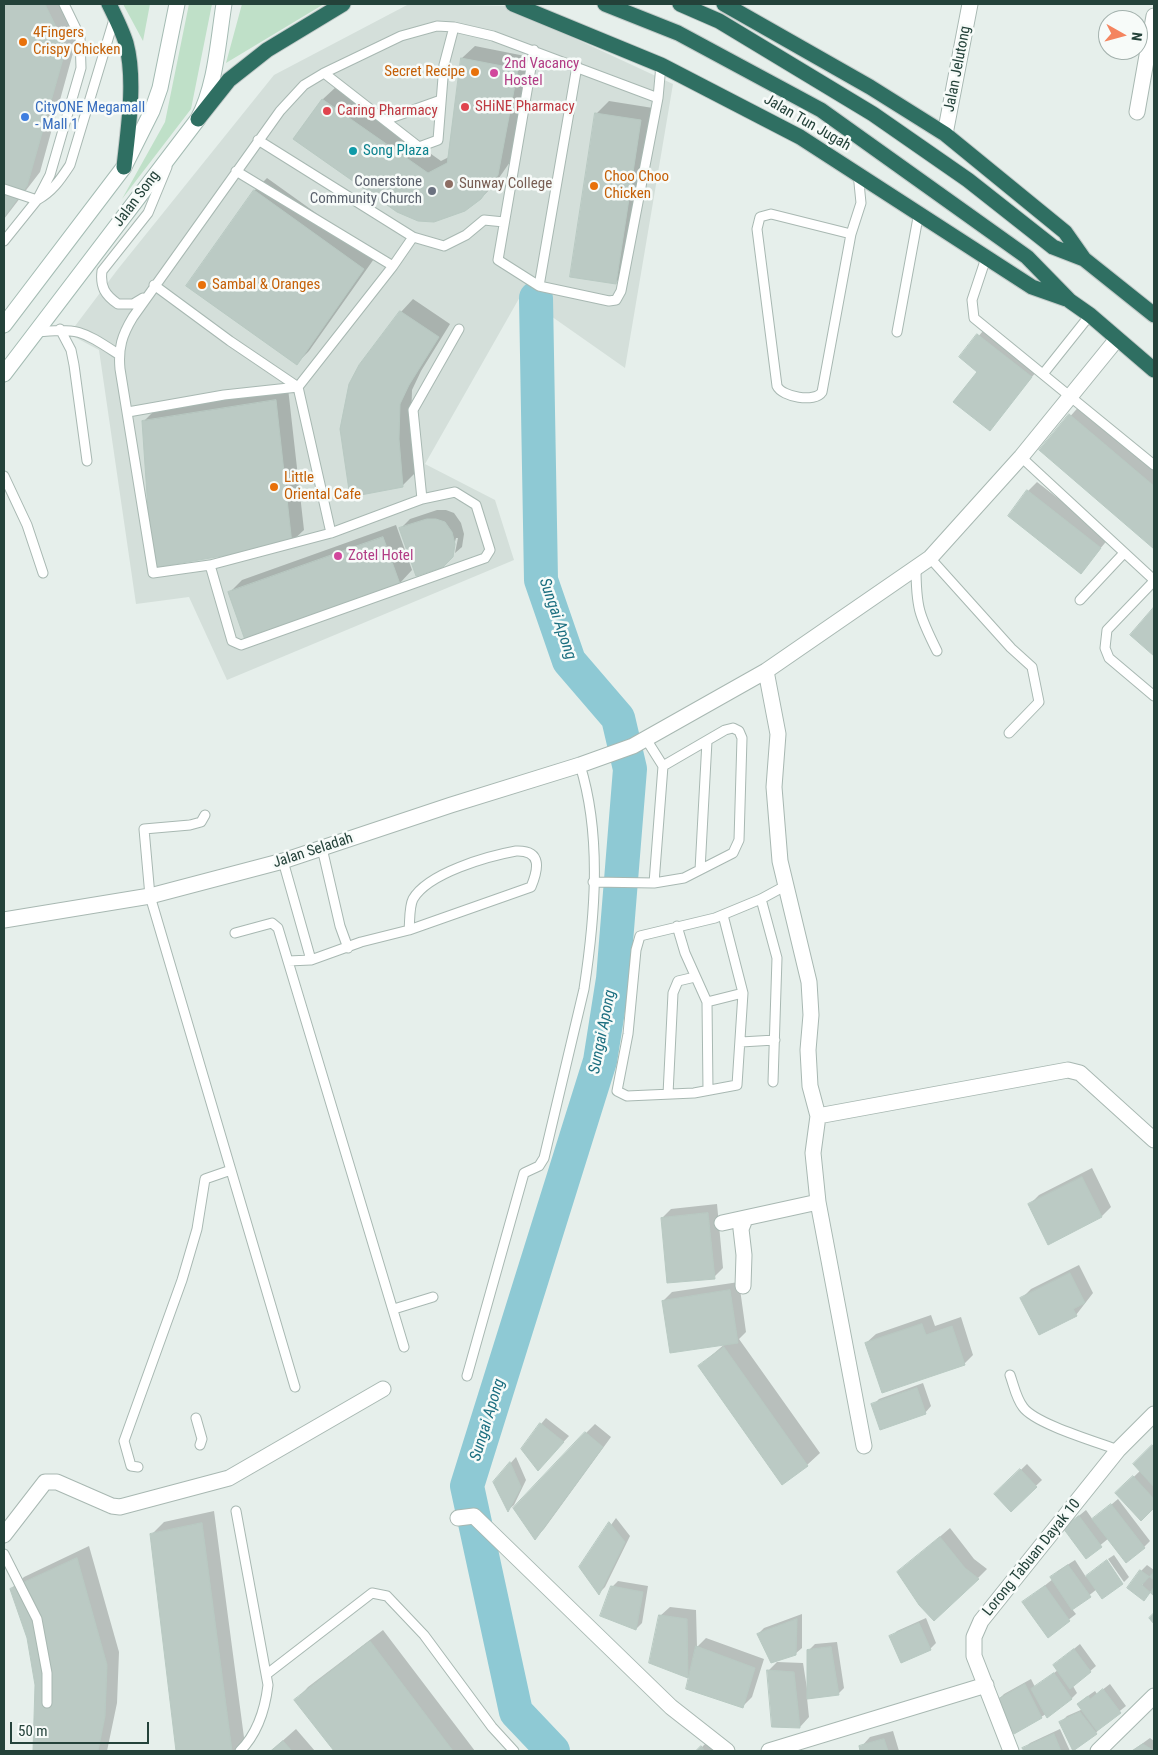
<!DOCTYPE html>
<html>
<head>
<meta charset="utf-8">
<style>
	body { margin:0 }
	#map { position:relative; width:1158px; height:1755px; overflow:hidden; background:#e6efeb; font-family:"Roboto Condensed",sans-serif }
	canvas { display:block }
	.frame { position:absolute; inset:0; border:5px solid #24423a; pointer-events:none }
	.north { position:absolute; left:1098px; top:10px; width:50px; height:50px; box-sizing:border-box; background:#f7fbf9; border:1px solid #a3b1ad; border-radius:50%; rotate:97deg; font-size:14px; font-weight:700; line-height:20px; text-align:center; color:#24423a }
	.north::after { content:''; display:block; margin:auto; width:18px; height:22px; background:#f4845f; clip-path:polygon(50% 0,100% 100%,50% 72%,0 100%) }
	.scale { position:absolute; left:10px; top:1722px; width:139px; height:22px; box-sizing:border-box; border:2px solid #24423a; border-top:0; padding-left:6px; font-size:15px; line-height:18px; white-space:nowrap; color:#24423a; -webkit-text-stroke:4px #f7fbf9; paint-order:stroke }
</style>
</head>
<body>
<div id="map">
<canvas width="1158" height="1755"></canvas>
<div class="frame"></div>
<div class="north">N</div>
<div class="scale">50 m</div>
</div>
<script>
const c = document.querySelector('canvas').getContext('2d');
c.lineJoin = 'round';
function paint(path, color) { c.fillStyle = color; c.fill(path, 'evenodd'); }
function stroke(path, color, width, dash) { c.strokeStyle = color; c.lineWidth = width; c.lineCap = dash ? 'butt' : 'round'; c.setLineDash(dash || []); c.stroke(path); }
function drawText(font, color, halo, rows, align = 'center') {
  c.font = font + ' "Roboto Condensed",sans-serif'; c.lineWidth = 5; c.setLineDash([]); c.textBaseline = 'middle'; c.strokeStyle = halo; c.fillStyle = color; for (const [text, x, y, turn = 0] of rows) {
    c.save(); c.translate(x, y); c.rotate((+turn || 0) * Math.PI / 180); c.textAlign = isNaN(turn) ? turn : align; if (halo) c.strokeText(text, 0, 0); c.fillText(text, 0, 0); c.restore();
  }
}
paint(new Path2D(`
	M409 4 505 6 673 84 625 368 521 295 425 464 495 500 514 560 227 680 189 597 136 604 99 350 69 334 118 269 274 75Z`), '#d4dfda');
paint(new Path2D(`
	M123 4H150L143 41Z
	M189 4H212L191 109 122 199 165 122Z
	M242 4H324L226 63Z`), '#bfe0c8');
paint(new Path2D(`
	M4 4H63L78 35 40 172 4 219Z
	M475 46 530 57 510 162 494 185 481 198 295 139 323 99 336 87 441 161 449 157 462 58Z
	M609 101 653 108 628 271 615 283 596 114Z
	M267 178 376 256 309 351 296 364 254 191Z
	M413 299 450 324 421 371 412 390 411 425 415 473 403 485 360 366 401 312Z
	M988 325 1040 367 990 429 979 371 961 357Z
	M288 388 304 530 291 542 143 422 156 409Z
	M1083 402 1154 463V548L1040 450Z
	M1037 482 1109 538 1081 572 1028 491Z
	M437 510H446L454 513 461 523 464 534 462 547 455 553 458 538H456L451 557 400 529 410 519Z
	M396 525 412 570 400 583 245 638 229 593 242 580Z
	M1092 1168 1111 1207 1102 1216 1029 1205 1039 1195Z
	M717 1204 723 1268 714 1277 662 1218 671 1209Z
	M1079 1265 1093 1293 1076 1315 1022 1298 1031 1289Z
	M739 1282 746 1332 739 1339 820 1453 807 1465 699 1366 726 1343 663 1301 672 1292Z
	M931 1315 935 1326 961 1317 973 1355 964 1364 866 1343 876 1334Z
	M923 1383 931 1406 925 1413 873 1405 879 1399Z
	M546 1418 569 1436 544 1463 541 1424Z
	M595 1424 611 1437 544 1529 535 1538 586 1433Z
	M1154 1445V1506L1141 1519 1117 1493 1141 1470 1135 1464Z
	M516 1457 526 1480 514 1505 508 1510 494 1482Z
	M1027 1464 1042 1480 1011 1510 996 1494Z
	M1118 1499 1150 1541 1144 1547 1109 1538 1086 1557 1064 1528 1086 1510 1093 1520Z
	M214 1511 245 1745 238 1751H177L151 1535 164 1522Z
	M616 1518 630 1536 605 1587 599 1593 581 1567Z
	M950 1528 974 1559 987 1569 978 1578 899 1572Z
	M89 1546 119 1652 117 1703 107 1751H34L36 1685 29 1638 11 1589 24 1577Z
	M1114 1555 1129 1577 1124 1582 1108 1559Z
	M1075 1560 1086 1577 1106 1561 1122 1584 1097 1589 1072 1609 1076 1614 1048 1636 1024 1602 1053 1579 1052 1577 1058 1571Z
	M1147 1565 1154 1570V1594L1151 1591 1144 1599 1141 1571Z
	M618 1581 648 1586 642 1623 636 1629 612 1587Z
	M670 1607 696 1610 697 1647 706 1638 764 1659 752 1697 743 1706 690 1677 650 1663 660 1616Z
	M802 1614V1648L795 1654 758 1634 764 1628Z
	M926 1618 936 1643 930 1649 891 1637 897 1631Z
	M383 1630 475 1751H335L296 1700 308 1687Z
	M837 1642 844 1688 838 1694 807 1698 809 1717 800 1727 773 1726 768 1671 777 1662 803 1663 808 1695 809 1650 815 1644Z
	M1080 1644 1096 1666 1073 1686 1077 1693 1071 1699 1041 1717 998 1700 1004 1694 1031 1679 1035 1687 1058 1670 1054 1665Z
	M1110 1684 1126 1706 1101 1726 1096 1733 1061 1722 1067 1716 1083 1709 1079 1704 1085 1698 1095 1691 1097 1694Z
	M296 1729 315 1751H271Z
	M1060 1729 1070 1751H1025L1024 1749 1030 1743Z
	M893 1731 899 1751H861V1747L870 1737Z
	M711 1738 722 1751H698Z
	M1150 1738 1154 1741V1751H1132Z`), '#0003');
stroke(new Path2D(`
	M536 298 541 580 569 661 618 718 630 769 613 979 600 1061 467 1486 516 1712 553 1751`), '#8ec9d4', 34);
const building = new Path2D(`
	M4 4H45L66 48 27 186 4 217Z
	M461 58 518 69 498 175 481 199 465 211 434 222 418 221 397 212 293 139 322 99 428 173 447 163Z
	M595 113 641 120 616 284 570 277Z
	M254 190 364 269 297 365 186 286Z
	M400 311 439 337 409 385 400 404 399 439 403 487 350 497 340 429 349 384 359 365Z
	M977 334 1032 377 990 431 953 402 977 372 959 357Z
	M276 400 292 544 152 568 142 421Z
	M1069 414 1154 486V549L1039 450Z
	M1027 490 1101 548 1081 574 1008 516Z
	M427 519H436L445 522 452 532 455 544 453 557 443 567 416 576 399 528Z
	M383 537 400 584 245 640 228 592Z
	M1154 607V656L1130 635Z
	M1082 1177 1102 1217 1048 1245 1028 1204Z
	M708 1213 715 1279 667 1283 661 1218Z
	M1070 1273 1085 1303 1073 1309 1077 1316 1039 1335 1020 1298Z
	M730 1290 738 1343 670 1353 662 1301Z
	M922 1324 926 1335 952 1326 965 1365 882 1393 865 1343Z
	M724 1347 808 1466 782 1485 698 1366Z
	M917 1388 926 1414 880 1430 871 1404Z
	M540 1423 564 1442 538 1471 521 1449Z
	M585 1432 603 1447 535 1540 513 1508Z
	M1152 1445 1154 1447V1487L1133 1464Z
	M510 1462 521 1487 508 1512 493 1482Z
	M1020 1469 1037 1487 1011 1512 994 1494Z
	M1133 1476 1154 1499V1508L1141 1521 1115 1493Z
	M1111 1504 1145 1548 1126 1563 1092 1519Z
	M1079 1516 1102 1547 1086 1559 1063 1528Z
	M609 1522 625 1542 599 1595 579 1567Z
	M202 1523 232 1751H176L150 1534Z
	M940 1537 965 1568 979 1579 934 1621 919 1605 897 1572Z
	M77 1558 107 1665 105 1716 98 1751H33L35 1685 27 1638 10 1589Z
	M1107 1560 1123 1584 1102 1599 1086 1576Z
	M1068 1565 1091 1597 1072 1610 1050 1577Z
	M1140 1570 1154 1580V1587L1144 1601 1127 1588Z
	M1154 1572V1596L1142 1585Z
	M611 1586 643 1592 636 1630 600 1616Z
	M1045 1586 1070 1621 1048 1638 1022 1602Z
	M1154 1613V1624L1149 1618Z
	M659 1615 687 1619 688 1678 649 1663Z
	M797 1619 796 1655 771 1663 757 1634Z
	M919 1623 931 1650 901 1663 889 1636Z
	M370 1641 453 1751H334L294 1700Z
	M696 1646 755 1668 743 1708 686 1689Z
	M831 1647 839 1695 807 1699V1650Z
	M1074 1649 1091 1672 1070 1689 1053 1665Z
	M767 1670 794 1672 800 1728 772 1727Z
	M1054 1673 1072 1699 1047 1718 1031 1689Z
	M1025 1684 1042 1718 1014 1734 997 1700Z
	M1103 1689 1121 1713 1097 1731 1077 1704 1088 1696 1090 1699Z
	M1080 1712 1097 1734 1073 1751 1059 1722Z
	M1054 1734 1061 1751H1024L1022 1748Z
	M884 1739 888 1751H860L859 1746Z
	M283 1741 292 1751H271Z
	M1143 1744 1154 1751H1132Z
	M701 1746 705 1751H696Z`);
paint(building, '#bbcac4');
stroke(building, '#b8c9c2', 1);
const lane = new Path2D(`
	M534 50 498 260 539 286 609 301 616 300 621 291 658 98 661 65
	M324 73 419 147 438 140 444 65 454 27
	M385 120 441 100
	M258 140 413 237 444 246 466 235 484 220 504 222
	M236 171 393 266 298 387 331 533 422 499 413 410 459 329
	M4 189 37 200C53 191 60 180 70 165L115 16
	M851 234 771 214 760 217 757 229 777 386C782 397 815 403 822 392L851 234 861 203 858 173
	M4 241 37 200 50 175 81 68 80 37 64 4
	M986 258 972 300 974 318 1154 465
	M393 266 413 237
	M539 286 577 66
	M143 298 133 304H118C105 295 100 287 102 271L148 213 167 167
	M60 329 71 350 74 365 87 461
	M37 332C78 327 84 332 118 354
	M897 332 919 212
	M1043 374 1090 315
	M128 412 224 395 298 387 230 341 154 285
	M1021 457 1154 580
	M4 476 27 525 43 573
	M331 533 210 565 153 573 120 369C118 348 122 335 133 317L280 111 304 85 324 73 401 36 437 26 454 27 493 36 658 98
	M930 558 1011 648 1032 667 1039 702 1009 733
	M210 565 232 641 241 645 485 558 490 550 476 505 455 492 422 499
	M916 567C916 607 919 615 937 651
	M1154 581 1107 630 1105 648 1109 658 1154 696
	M1080 600 1124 553
	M646 739 663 766 654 883
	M205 815 201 822 190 825 144 829 150 896 295 1387
	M322 848 340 926 348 948
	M283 861 311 960
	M700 870 707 741
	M593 882 654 883 684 878 733 853 739 840 742 738 739 731 733 728 725 730 663 766
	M761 899 777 958 773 1082
	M723 915 743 993 737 1085 694 1093 627 1096 617 1091 628 1034 636 950 640 936 715 918 761 899 785 886
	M677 926 685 953 707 1002 708 1090
	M235 933 272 923 278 928 404 1347
	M288 961 311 960 361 942 409 930 531 887C538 870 543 850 516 851 488 856 428 873 413 899 409 907 410 921 409 930
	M707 1002 743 993
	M741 1042 775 1040
	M668 1094 673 993 678 981 695 977
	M394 1309 433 1297
	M1010 1375C1014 1386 1016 1398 1023 1407 1035 1424 1097 1442 1118 1450
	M467 1376 524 1173 539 1166 544 1158 584 989C595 917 602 836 580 765
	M196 1418 202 1439 200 1445
	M138 1467 131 1466 124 1441 182 1280 197 1229 205 1179 231 1170
	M236 1511 268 1685C265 1710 258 1733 240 1751
	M4 1554 37 1619 47 1673V1703
	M267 1674 372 1593 387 1596 424 1635 492 1727 514 1751`);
const street = new Path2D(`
	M1137 112 1154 16
	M945 134 970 4
	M766 671 778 734 774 787 780 861 809 982 811 1015 808 1050 810 1086 818 1116 813 1153 818 1202 864 1446
	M4 920 150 896 283 861 451 805 580 765 633 746 766 671 930 558 1021 457 1117 339
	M818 1116 1068 1070 1080 1073 1154 1140
	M722 1223 818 1202
	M743 1286 744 1255 741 1229 745 1219
	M458 1518 474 1516 671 1707 727 1751
	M4 1535 45 1482H57L112 1506 120 1507 229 1478 383 1389
	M769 1751 986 1685
	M1011 1751 974 1656V1637L981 1621 1118 1450 1154 1414
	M1098 1751 1154 1696`);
const secondary = new Path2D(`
	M4 325 124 167 152 111 160 88 177 4
	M4 374 198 119C216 85 218 41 224 4`);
const highway = new Path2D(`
	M109 4C115 16 122 30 126 43 136 80 128 130 124 167
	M513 4 661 65 800 137 1032 287 1066 299
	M605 4 678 33 821 110 1027 257 1070 301 1090 315 1154 370
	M680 4 719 21 873 114 968 180 1053 247 1084 259 1154 315
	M724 4 870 87 945 134 1065 232 1084 259
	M198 119 229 80 267 50 343 4`);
stroke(lane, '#a8b8b2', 11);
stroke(street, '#a8b8b2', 17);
stroke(secondary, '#a4bbb3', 17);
stroke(highway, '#c2cac8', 17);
stroke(lane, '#fff', 9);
stroke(street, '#fff', 15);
stroke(secondary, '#fff', 15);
stroke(highway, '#2f6f62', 15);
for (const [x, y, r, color] of [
	[23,42,5,"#e8710a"],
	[475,72,5,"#e8710a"],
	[494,73,5,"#d1479c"],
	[465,107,5,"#e0444e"],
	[327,111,5,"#e0444e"],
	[25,117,5,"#3f7fe0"],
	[353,151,5,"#0f9aa8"],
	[449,184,5,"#8d6e63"],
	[594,186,5,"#e8710a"],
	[432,191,5,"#6b7280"],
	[202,285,5,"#e8710a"],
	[274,487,5,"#e8710a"],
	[338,556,5,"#d1479c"]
]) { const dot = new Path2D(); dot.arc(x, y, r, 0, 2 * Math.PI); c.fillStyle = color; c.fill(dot); stroke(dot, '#f7fbf9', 2); }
drawText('15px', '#c56008', '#f7fbf9', [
	["4Fingers",33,33],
	["Crispy Chicken",33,50],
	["Secret Recipe",465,72,"right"],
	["Choo Choo",604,177],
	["Chicken",604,194],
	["Sambal & Oranges",212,285],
	["Little",284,478],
	["Oriental Cafe",284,495]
], 'left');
drawText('15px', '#b23c85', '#f7fbf9', [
	["2nd Vacancy",504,64],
	["Hostel",504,81],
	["Zotel Hotel",348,556]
], 'left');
drawText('15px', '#24423a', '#f7fbf9', [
	["Jalan Jelutong",958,69,-79],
	["Jalan Tun Jugah",807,123,30],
	["Jalan Song",137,199,-53],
	["Jalan Seladah",313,851,-18],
	["Lorong Tabuan Dayak 10",1032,1558,-51]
]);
drawText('15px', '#be3a42', '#f7fbf9', [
	["SHiNE Pharmacy",475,107],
	["Caring Pharmacy",337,111]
], 'left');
drawText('15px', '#366cbe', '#f7fbf9', [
	["CityONE Megamall",35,108],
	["- Mall 1",35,125]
], 'left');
drawText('15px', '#0d838f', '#f7fbf9', [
	["Song Plaza",363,151]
], 'left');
drawText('15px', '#5b616d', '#f7fbf9', [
	["Conerstone",422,182],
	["Community Church",422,199]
], 'right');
drawText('15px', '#785e54', '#f7fbf9', [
	["Sunway College",459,184]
], 'left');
drawText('italic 16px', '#1c6f80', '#f7fbf9', [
	["Sungai Apong",557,619,71],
	["Sungai Apong",603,1032,-79],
	["Sungai Apong",488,1420,-73]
]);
</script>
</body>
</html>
